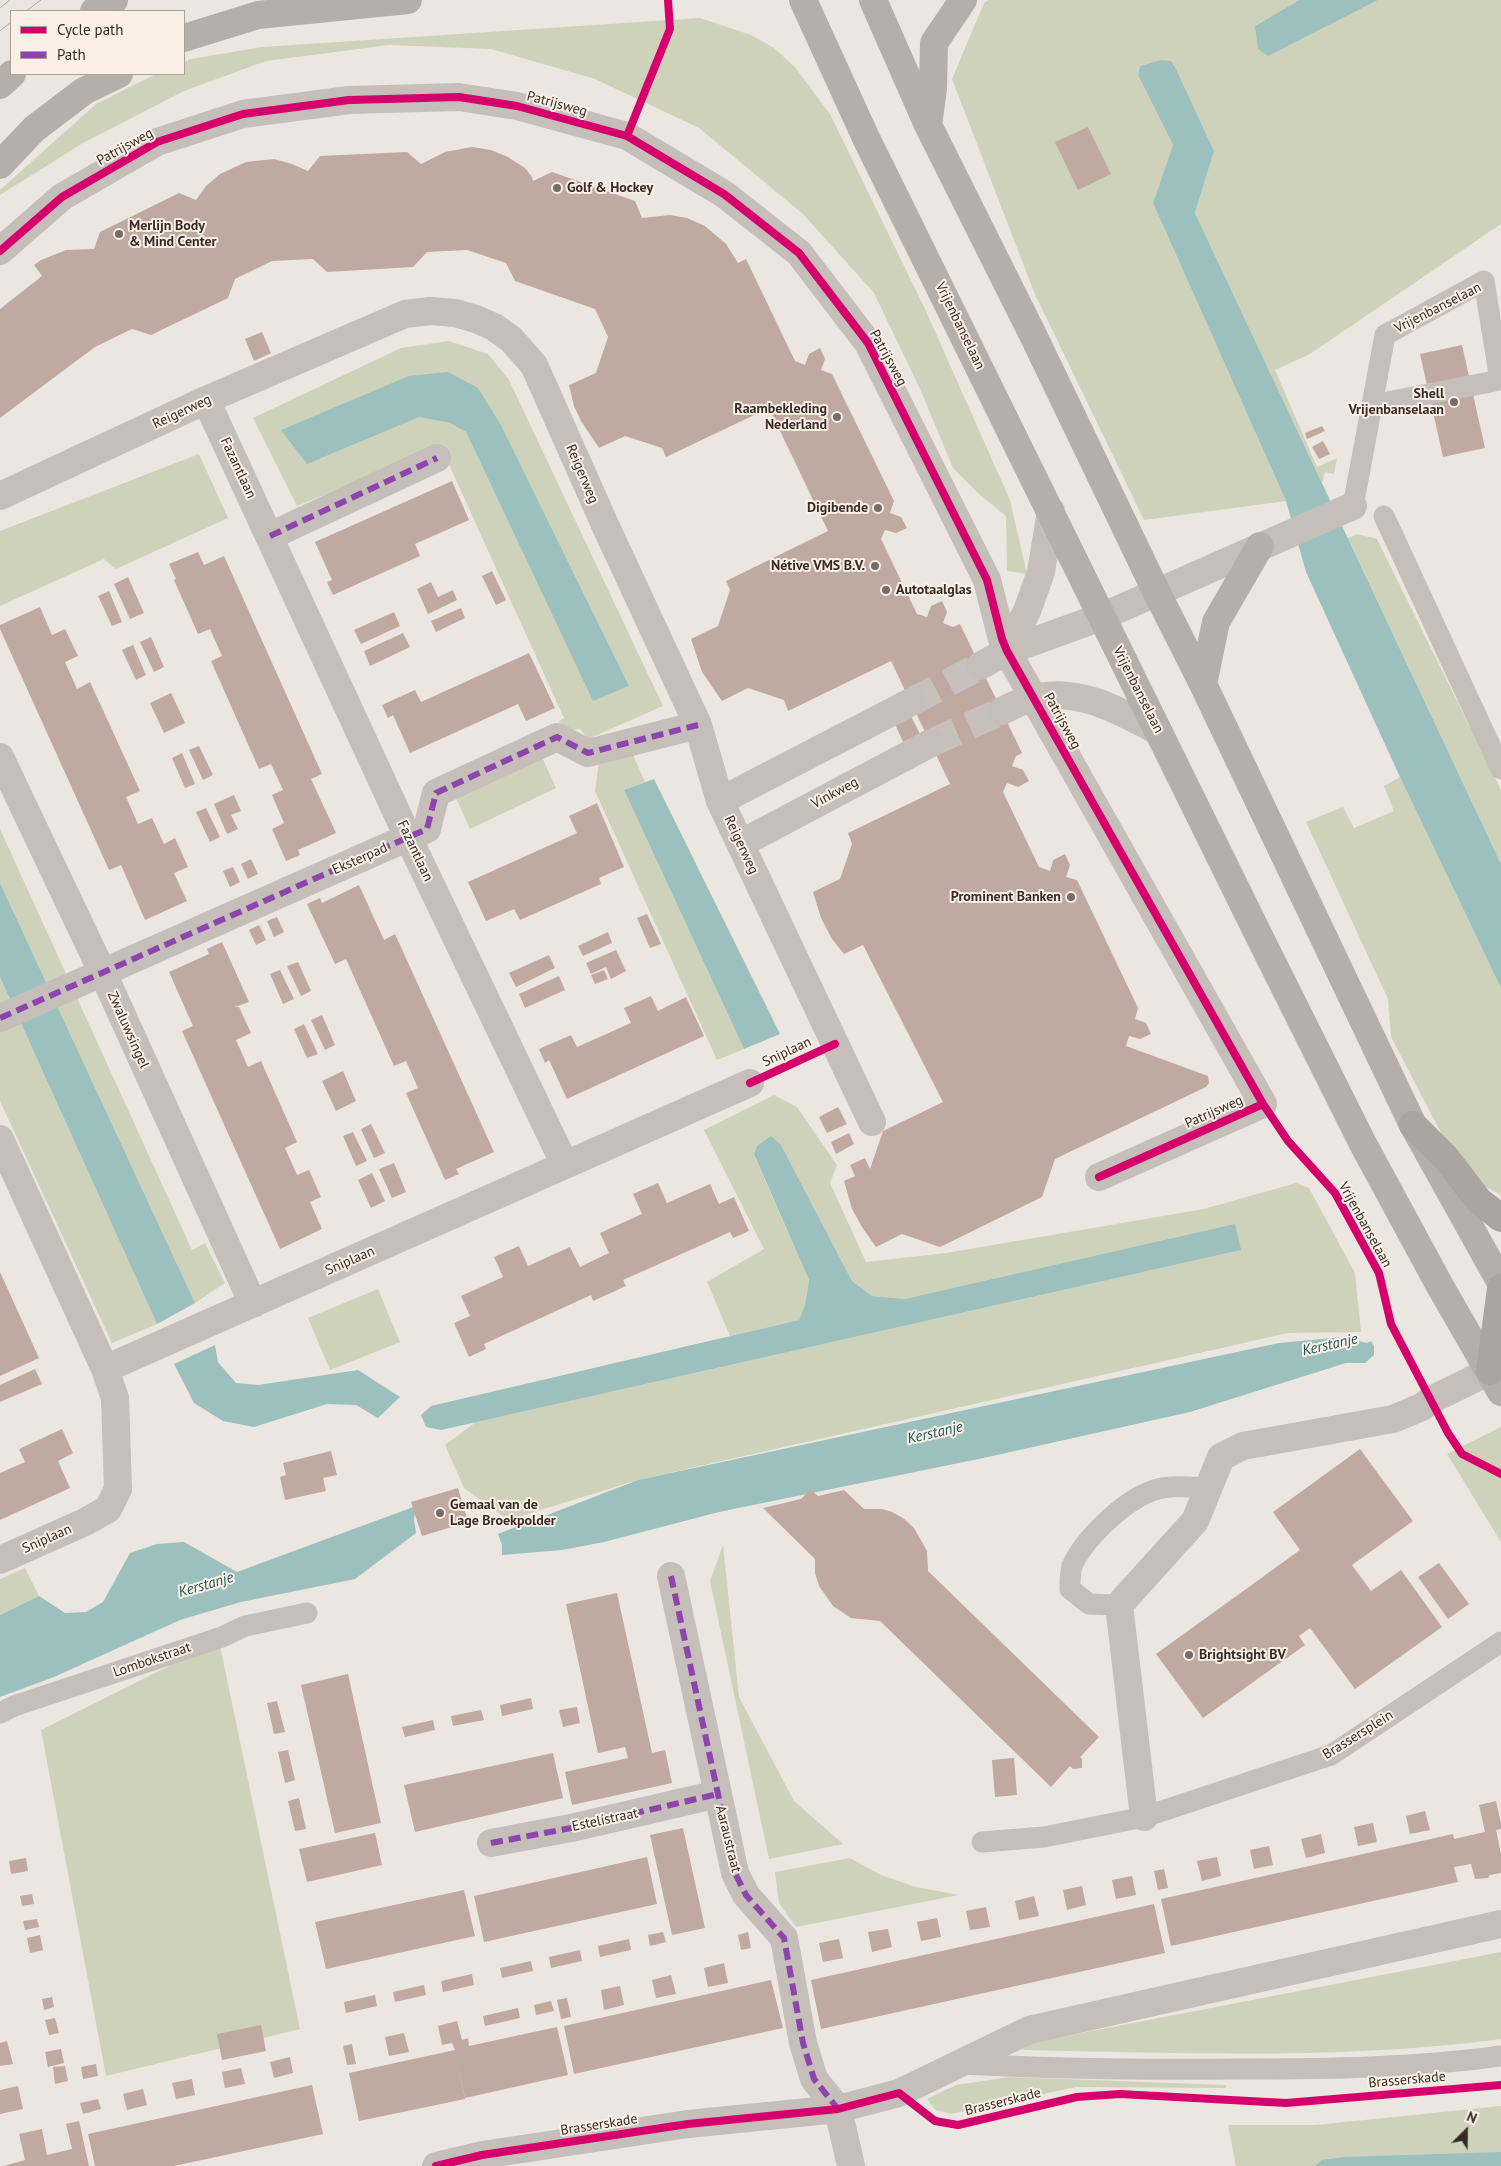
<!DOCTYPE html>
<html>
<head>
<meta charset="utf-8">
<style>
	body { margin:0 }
	#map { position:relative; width:1501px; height:2166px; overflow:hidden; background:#ece6e0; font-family:"PT Sans",sans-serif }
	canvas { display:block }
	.legend { position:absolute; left:10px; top:10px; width:175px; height:65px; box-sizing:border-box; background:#faf0e6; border:1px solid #aca19a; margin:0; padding:6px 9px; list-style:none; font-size:15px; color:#362b27 }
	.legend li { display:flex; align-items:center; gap:10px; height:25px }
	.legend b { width:25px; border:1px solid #aca19a }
	.north { position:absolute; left:1441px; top:2106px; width:50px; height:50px; -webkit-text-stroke:4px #faf0e6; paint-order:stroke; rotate:23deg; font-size:14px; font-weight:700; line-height:20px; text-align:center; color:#362b27 }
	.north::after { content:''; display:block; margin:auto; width:18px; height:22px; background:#362b27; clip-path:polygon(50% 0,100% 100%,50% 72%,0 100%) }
</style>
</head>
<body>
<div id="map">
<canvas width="1501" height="2166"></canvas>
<ul class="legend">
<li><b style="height:6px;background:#d6006c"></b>Cycle path</li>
<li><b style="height:6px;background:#8e44ad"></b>Path</li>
</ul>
<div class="north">N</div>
</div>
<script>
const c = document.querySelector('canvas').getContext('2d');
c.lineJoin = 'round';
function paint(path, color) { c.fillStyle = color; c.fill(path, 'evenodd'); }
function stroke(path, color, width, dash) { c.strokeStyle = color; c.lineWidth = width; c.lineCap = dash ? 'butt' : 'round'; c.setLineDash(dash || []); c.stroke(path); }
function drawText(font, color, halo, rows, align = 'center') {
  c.font = font + ' "PT Sans",sans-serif'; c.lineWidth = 4; c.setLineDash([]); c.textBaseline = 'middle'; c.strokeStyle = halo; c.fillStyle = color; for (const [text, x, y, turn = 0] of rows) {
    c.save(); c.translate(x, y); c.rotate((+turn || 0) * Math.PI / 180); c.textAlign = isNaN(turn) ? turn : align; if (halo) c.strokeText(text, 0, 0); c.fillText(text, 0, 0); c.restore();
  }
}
paint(new Path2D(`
	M989 0H1299L1255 26 1268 55 1378 0H1501V224L1310 354 1275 370 1317 467 1337 458 1334 474 1325 472 1322 483 1195 213 1214 151 1177 71 1160 60 1140 66 1138 75 1173 145 1153 203 1286 501 1144 520 1034 292 952 79 984 3Z
	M700 18 751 35 774 48 795 67 830 114 925 309 1010 500 1027 574 1007 571 1006 516 981 496 953 468 921 391 874 293 803 214 699 128 595 79 491 49 389 45 266 61 184 91 83 143 0 195V190L96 104 156 74H184V62L191 59 262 47Z
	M449 341 488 354 509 380 663 706 588 739 580 729 564 731 559 721 564 718 441 447 297 506 253 418 401 348ZM419 417 502 427 629 686 593 700 466 432 450 423Z
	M199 454 228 518 116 569 104 559 0 606V531Z
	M1357 534 1377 539 1501 790V864L1348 538Z
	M630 748 645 782 624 790 744 1049 717 1060 595 791 599 761Z
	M541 755 556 788 470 829 455 796Z
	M1400 777 1501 988V1195L1484 1186 1449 1148 1391 1037 1388 999 1306 822 1343 807 1354 828 1394 811 1384 786Z
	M0 829 192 1250 205 1243 225 1283 195 1303 0 883Z
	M0 977 157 1324 112 1343 0 1101Z
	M774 1095 797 1107 837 1165 830 1183 866 1262 946 1253 1204 1209 1296 1183 1309 1188 1355 1273 1361 1332 1288 1333 638 1480 508 1520 464 1488 445 1445 476 1422 1241 1250 904 1299 872 1296 852 1281 781 1145 754 1155 809 1280 805 1305 799 1320 730 1336 707 1282 764 1249 704 1130Z
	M378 1289 400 1342 330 1370 308 1318Z
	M1501 1427V1542L1447 1454Z
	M723 1545 739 1697 794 1801 843 1844 769 1859 710 1581Z
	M25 1568 39 1596 0 1615V1579Z
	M219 1641 300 2029 106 2076 41 1730Z
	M850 1858 881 1875 916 1887 959 1895 796 1927 779 1903 775 1872Z
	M1501 1952V2039C1345 2060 1180 2053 1023 2050L1024 2044Z
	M1009 2077 1226 2085V2088L1076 2087 951 2114 936 2110 927 2099 956 2085Z
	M1501 2106V2166H1333L1322 2160 1315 2166H1236L1228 2125H1316Z`), '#ced2ba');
paint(new Path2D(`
	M1299 0H1378L1268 56 1258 49 1255 26Z
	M1160 60 1171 61 1177 71 1214 151 1195 213 1501 864V988L1400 777 1306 572 1286 501 1153 203 1173 145 1138 75 1140 66Z
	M448 372 478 388 502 427 629 686 593 701 466 432 450 423 419 417 307 464 281 430 409 376Z
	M654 779 780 1034 744 1049 624 790Z
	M0 883 195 1303 157 1324 0 977Z
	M771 1136 781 1145 852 1281 872 1296 905 1299 1235 1224 1241 1250 441 1430 426 1427 421 1415 431 1406 799 1320 805 1305 809 1280 754 1154 757 1146Z
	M1343 1337 1367 1343 1371 1341 1374 1346V1355L1365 1363H1346L1190 1412 988 1457 719 1512 604 1542 562 1550 502 1555V1545L498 1534 638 1480 1279 1343Z
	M215 1345 218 1362 236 1383 258 1385 358 1370 400 1397 378 1418 356 1405 327 1404 254 1427 223 1421 194 1403 174 1364Z
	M416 1506 414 1520 416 1533 355 1579 241 1602 180 1620 54 1677 0 1697V1615L39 1596 65 1613 86 1612 103 1602 130 1553 157 1544 184 1542 237 1572Z
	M1501 2152V2166H1315L1322 2160 1344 2157Z`), '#9bc0be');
paint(new Path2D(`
	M1088 127 1111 174 1078 190 1055 142Z
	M472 147 491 150 508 157 525 168 532 177 533 181 552 172 635 201 642 218 670 215 687 218 705 226 726 244 738 263 746 259 795 361 805 365 809 354 820 348 825 359 821 370 832 374 894 501 890 513 901 517 907 528 896 533 885 530 881 539 917 614 927 617 931 606 942 601 947 612 943 623 953 627 960 624 1022 753 1016 756 1012 766 1023 770 1029 781 1018 787 1007 783 1003 792 1039 867 1050 871 1053 860 1065 854 1070 865 1066 877 1077 880 1138 1008 1135 1019 1146 1023 1151 1034 1140 1039 1129 1036 1126 1046 1208 1076 1209 1083 1206 1087 1055 1159 1042 1197 940 1247 902 1234 876 1247 862 1227 852 1209 844 1181 855 1176 850 1165 865 1158 870 1169 883 1131 943 1102 863 945 844 954 832 939 821 918 813 892 840 879 852 844 848 833 950 784 891 661 788 711 784 700 748 688 722 701 702 672 691 639 718 626 730 590 726 581 828 531 769 408 666 457 662 448 625 436 599 448 581 421 574 406 569 385 596 373 608 337 595 309 515 281 506 263 467 250 427 252 413 267 327 272 313 259 272 261 235 279 228 298 151 335 132 329 95 347 0 418V309L42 276 34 265 41 260 66 250 94 249 100 232 179 193 196 200 206 186 220 174 246 162 274 159 292 164 308 171 320 156 407 152 421 164 445 152Z
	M262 332 271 353 254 361 245 339Z
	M1462 345 1485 448 1443 457 1420 354Z
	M1322 426 1325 431 1307 439 1305 433Z
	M1323 441 1330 454 1319 459 1312 447Z
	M452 481 469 520 415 544 420 556 333 595 327 582 332 580 315 542Z
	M198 552 204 565 224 556 322 774 311 779 336 833 298 850 300 855 286 861 272 829 284 823 272 795 283 790 271 764 259 769 211 661 222 656 210 629 198 634 174 580 176 579 169 564Z
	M492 571 506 600 496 605 482 576Z
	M128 577 144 613 130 619 114 584Z
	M431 582 438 597 453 590 457 600 428 614 417 589Z
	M109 591 122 622 112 626 98 596Z
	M40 607 52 635 65 629 78 656 65 662 77 689 90 682 103 710 140 791 126 797 138 824 152 818 164 844 175 838 188 867 174 873 187 901 145 920 121 865 109 870 0 629V625Z
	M461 608 465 618 436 632 431 621Z
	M394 612 400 626 361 644 354 630Z
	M403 633 410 647 370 666 364 651Z
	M151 637 164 667 154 672 140 642Z
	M133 645 146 675 136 680 122 650Z
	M529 653 555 708 526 721 518 704 410 753 393 715 388 718 382 705 415 690 421 702Z
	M171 693 185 723 164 733 150 703Z
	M911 716 920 734 903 742 895 724Z
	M199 746 213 775 203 780 189 750Z
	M182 753 195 784 185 788 172 758Z
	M234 795 241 811 231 815 238 829 227 834 214 804Z
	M597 803 624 867 599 878 601 884 520 920 514 909 486 921 468 882 577 833 569 816Z
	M206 808 220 837 210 842 196 812Z
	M251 859 258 874 248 879 241 864Z
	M233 867 240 882 230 887 223 871Z
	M359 885 384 940 395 934 494 1152 456 1169 459 1174 445 1180 406 1093 418 1088 406 1061 394 1066 346 959 335 964 307 904 320 898 322 903Z
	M647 914 661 944 650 948 637 918Z
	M277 917 284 932 274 937 267 921Z
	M259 925 266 940 256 945 249 930Z
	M608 932 612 943 583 956 578 946Z
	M222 942 249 1002 235 1007H239L251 1033 236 1040 248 1067 261 1061 297 1142 285 1148 297 1175 309 1170 321 1197 310 1202 322 1229 280 1249 182 1031 193 1026 169 972 209 954 207 949Z
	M616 950 626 971 611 979 606 967 591 974 586 963Z
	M549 955 555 968 516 987 509 973Z
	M298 962 311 991 301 996 287 966Z
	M280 970 294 999 283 1004 270 974Z
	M604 970 608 979 595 984 591 975Z
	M559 976 565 990 525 1008 519 994Z
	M651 996 658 1011 686 997 704 1036 567 1099 549 1060 545 1063 539 1049 571 1035 577 1047 631 1023 624 1008Z
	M322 1015 335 1045 325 1050 311 1020Z
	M304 1024 318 1054 307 1058 294 1029Z
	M343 1071 356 1101 336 1111 322 1081Z
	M838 1107 847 1124 827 1133 819 1117Z
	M371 1124 385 1153 374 1158 361 1129Z
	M353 1132 367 1161 356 1166 343 1136Z
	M849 1133 854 1144 836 1154 831 1142Z
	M394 1163 406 1192 392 1198 379 1169Z
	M372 1173 385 1201 371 1208 358 1180Z
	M658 1183 667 1203 710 1184 719 1204 734 1197 749 1231 733 1238 730 1232 704 1244 623 1280 626 1286 593 1301 591 1295 484 1344 486 1349 469 1357 454 1323 470 1316 461 1296 503 1277 494 1257 519 1246 528 1266 570 1247 580 1267 594 1260 609 1253 600 1233 642 1214 633 1194Z
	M0 1272 39 1358 0 1376Z
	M35 1369 42 1384 0 1402V1385Z
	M62 1429 73 1453 58 1461 70 1488 0 1520V1473L25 1462 19 1449Z
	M1360 1449 1413 1521 1352 1565 1371 1591 1401 1570 1442 1627 1355 1689 1310 1628 1299 1636 1305 1645 1203 1718 1156 1654 1300 1550 1273 1512Z
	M331 1451 337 1475 323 1478 326 1491 285 1500 280 1477 286 1475 283 1463Z
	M458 1488 468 1522 422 1536 411 1502Z
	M811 1489 818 1496 844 1490 864 1509H882L892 1512 903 1518 914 1528 927 1551 928 1571 1099 1737 1080 1757 1082 1759V1768L1073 1769 1070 1766 1051 1787 880 1621 851 1618 833 1606 819 1586 815 1573V1559L763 1508 801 1499Z
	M1439 1563 1469 1604 1448 1619 1418 1577Z
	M617 1593 652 1753 665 1750 672 1783 572 1805 565 1772 628 1758 625 1747 598 1753 566 1604Z
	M348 1674 381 1823 335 1833 301 1685Z
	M531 1698 533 1709 502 1716 500 1705Z
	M277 1701 285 1732 274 1734 267 1703Z
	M577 1707 580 1723 563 1727 559 1710Z
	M481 1710 484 1720 453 1726 451 1716Z
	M433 1720 435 1730 405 1737 402 1727Z
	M288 1750 295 1780 285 1783 278 1752Z
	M553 1753 563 1798 415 1832 404 1785Z
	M1014 1758 1017 1795 995 1797 992 1760Z
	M299 1798 306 1829 295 1831 288 1801Z
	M1496 1801 1501 1823V1829L1496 1830 1501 1854V1873L1490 1875 1488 1878 1475 1879 1471 1864 1454 1867 1458 1882 1171 1946 1161 1899 1453 1834 1454 1839 1485 1832 1479 1805Z
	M1425 1811 1430 1830 1410 1834 1406 1816Z
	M1373 1823 1377 1842 1358 1846 1354 1827Z
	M683 1828 705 1928 672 1935 650 1835Z
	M375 1833 382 1865 307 1882 299 1849Z
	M1321 1834 1325 1853 1306 1858 1301 1839Z
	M1269 1846 1273 1865 1254 1869 1250 1850Z
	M647 1857 657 1904 484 1942 474 1896Z
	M1217 1857 1221 1876 1202 1881 1197 1861Z
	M26 1858 28 1871 11 1874 9 1861Z
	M1164 1869 1168 1888 1158 1890 1154 1871Z
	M1132 1876 1136 1895 1116 1899 1112 1880Z
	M1082 1886 1086 1905 1067 1910 1063 1890Z
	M464 1890 475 1936 326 1969 315 1922Z
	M32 1894 34 1904 22 1906 20 1896Z
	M1034 1896 1039 1916 1019 1920 1015 1901Z
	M1154 1904 1165 1953 821 2029 811 1980Z
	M986 1907 990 1927 970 1930 966 1911Z
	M937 1918 941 1937 921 1941 917 1922Z
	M37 1919 39 1927 25 1930 23 1921Z
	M888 1929 892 1947 872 1952 868 1932Z
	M663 1932 666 1942 650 1946 648 1935Z
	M748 1932 751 1948 741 1950 738 1935Z
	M40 1935 43 1950 30 1953 27 1938Z
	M629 1939 631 1950 600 1957 598 1946Z
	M839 1939 843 1958 823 1962 819 1943Z
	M580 1950 582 1961 551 1968 549 1957Z
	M531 1961 533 1971 502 1978 500 1968Z
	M724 1963 728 1983 708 1987 704 1968Z
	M472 1974 474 1985 443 1992 441 1981Z
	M671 1975 676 1994 656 1998 652 1980Z
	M771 1980 783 2028 574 2074 564 2026Z
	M424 1985 426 1995 395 2002 393 1992Z
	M620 1986 624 2005 604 2010 601 1990Z
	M375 1995 377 2006 346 2013 344 2002Z
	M52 1997 54 2007 44 2010 42 1999Z
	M567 1998 571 2017 561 2019 557 2000Z
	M551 2001 554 2011 536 2015 534 2005Z
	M518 2008 520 2018 485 2026 483 2016Z
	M55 2018 59 2033 49 2035 45 2020Z
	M457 2021 462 2040 468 2038 469 2046 557 2027 568 2075 465 2098 456 2058 465 2099 359 2121 349 2073 455 2050 452 2043 442 2045 438 2026Z
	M261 2025 266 2051 222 2060 217 2034Z
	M404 2033 409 2052 389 2056 385 2037Z
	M7 2041 13 2064 0 2066V2043Z
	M352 2044 356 2064 347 2065 343 2046Z
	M61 2049 64 2063 48 2067 45 2052Z
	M290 2057 293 2073 274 2078 270 2062Z
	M96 2064 98 2076 83 2079 81 2067Z
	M65 2066 68 2081 55 2084 53 2067Z
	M241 2068 245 2084 225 2088 222 2072Z
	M192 2079 195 2095 176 2099 172 2083Z
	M312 2085 323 2134 174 2166H95L88 2134Z
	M18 2086 23 2109 0 2114V2090Z
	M143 2089 147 2105 127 2110 123 2094Z
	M98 2099 101 2109 83 2114 80 2103Z
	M79 2121 89 2166H4L25 2160 19 2134 42 2129 47 2155 72 2149 66 2124Z`), '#c0a9a1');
stroke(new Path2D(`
	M911 702 980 666
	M931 743 1002 711`), '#c8c1bb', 28, [28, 14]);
stroke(new Path2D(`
	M1353 506 1385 335 1484 281 1500 380 1372 405
	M1384 516 1501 769
	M1119 1605 1089 1604 1070 1589C1070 1582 1070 1572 1072 1566 1084 1539 1122 1503 1149 1492 1167 1484 1188 1487 1207 1488
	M0 1713 14 1706 222 1637 245 1626 307 1613
	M982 1842 1044 1837 1144 1817 1331 1755 1501 1642
	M963 2064C1055 2069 1147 2070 1240 2069 1326 2069 1415 2068 1501 2056`), '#c5beb9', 21);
stroke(new Path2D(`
	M0 251 62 197 157 142 243 114 349 100 459 97 517 106 627 136 724 194 799 253 868 343 987 580 1002 639 1007 651 1263 1104 1099 1177
	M206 400 408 837 565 1165
	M0 496 206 400 405 314 430 311 455 313 476 319 494 327 511 339 534 365 606 527 698 725 720 801 872 1122
	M270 536 437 458
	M1007 651 1027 611 1041 572 1051 511
	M980 666 1007 651 1101 617 1353 506
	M1002 711C1012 706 1023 700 1034 698 1079 687 1120 711 1158 731
	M0 757 107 982 253 1304
	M720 801 911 702
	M740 844 931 743
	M0 1018 427 829 436 793 557 737 588 753 698 725
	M0 1139 105 1369
	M0 1560 85 1522 108 1509 118 1489 115 1398 105 1369 750 1083
	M671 1576 735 1873 746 1895 784 1938 803 2043 814 2079 838 2109 851 2166
	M1144 1817 1119 1605 1195 1521 1221 1457 1243 1446 1393 1419 1422 1407 1431 1400 1490 1371
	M491 1843 571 1828 718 1794
	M436 2166 482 2155 688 2124 838 2109 899 2093 1029 2030 1501 1924`), '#c5beb9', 28);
stroke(new Path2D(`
	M803 0 866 138 1266 950 1362 1142 1440 1286 1501 1392
	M873 0 928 125 1033 335 1157 593 1203 684 1413 1125 1501 1283
	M94 11 114 0
	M184 38 258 15 408 0
	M0 85 12 74
	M928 125 933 89 934 43 963 0
	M0 165 34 129 84 91 119 74
	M1203 684 1216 622 1260 546`), '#b6aea9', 28);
stroke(new Path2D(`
	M1413 1125 1446 1158 1479 1201 1501 1218
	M1490 1371 1501 1288`), '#aba59f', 28);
stroke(new Path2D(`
	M0 8 10 0
	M26 11 41 0
	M0 31 11 22`), '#ada7a3', 1);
stroke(new Path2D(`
	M270 536 437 458
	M0 1018 427 829 436 793 557 737 588 753 698 725
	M671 1576 735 1873 746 1895 784 1938 803 2043 814 2079 838 2109
	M491 1843 571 1828 718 1794`), '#8e44ad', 6, [12, 6]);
stroke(new Path2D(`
	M627 136 670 29 668 0
	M0 251 62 197 157 142 243 114 349 100 459 97 517 106 627 136 724 194 799 253 868 343 987 580 1002 639 1007 651 1263 1104 1099 1177
	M750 1083 835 1044
	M1263 1104 1288 1141 1335 1193 1379 1273 1391 1324 1448 1433 1462 1454 1501 1474
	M436 2166 482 2155 688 2124 838 2109 899 2093 935 2121 958 2125 1077 2097 1120 2094 1286 2103 1501 2085`), '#d6006c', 8);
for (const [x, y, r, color] of [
	[557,188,5,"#766c68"],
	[119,234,5,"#766c68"],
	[1454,402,5,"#766c68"],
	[837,417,5,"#766c68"],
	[878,508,5,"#766c68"],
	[875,566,5,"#766c68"],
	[886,590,5,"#766c68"],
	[1071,897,5,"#766c68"],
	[440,1513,5,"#766c68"],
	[1189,1655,5,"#766c68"]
]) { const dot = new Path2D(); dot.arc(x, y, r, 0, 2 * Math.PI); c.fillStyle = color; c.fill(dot); stroke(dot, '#faf0e6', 2); }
drawText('14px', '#362b27', '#faf0e6', [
	["Patrijsweg",557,104,15],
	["Patrijsweg",125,147,-29],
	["Vrijenbanselaan",1438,308,-27],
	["Vrijenbanselaan",960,326,64],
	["Patrijsweg",888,358,61],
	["Reigerweg",182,412,-25],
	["Fazantlaan",238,468,65],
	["Reigerweg",582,474,67],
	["Vrijenbanselaan",1138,690,63],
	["Patrijsweg",1062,721,61],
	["Vinkweg",835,793,-28],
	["Reigerweg",741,845,65],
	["Fazantlaan",415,851,65],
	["Eksterpad",360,859,-24],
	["Zwaluwsingel",128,1030,66],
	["Sniplaan",787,1052,-25],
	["Patrijsweg",1214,1112,-24],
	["Vrijenbanselaan",1365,1225,61],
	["Sniplaan",350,1261,-24],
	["Sniplaan",47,1539,-24],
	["Lombokstraat",152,1660,-19],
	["Brassersplein",1358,1735,-32],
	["Estelístraat",605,1820,-12],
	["Aaraustraat",728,1839,76],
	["Brasserskade",1407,2080,-5],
	["Brasserskade",1003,2102,-14],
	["Brasserskade",599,2125,-9]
]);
drawText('bold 14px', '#362b27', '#faf0e6', [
	["Golf & Hockey",567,188],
	["Merlijn Body",129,226],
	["& Mind Center",129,242],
	["Shell",1444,394,"right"],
	["Vrijenbanselaan",1444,410,"right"],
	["Raambekleding",827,409,"right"],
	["Nederland",827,425,"right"],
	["Digibende",868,508,"right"],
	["Nétive VMS B.V.",865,566,"right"],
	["Autotaalglas",896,590],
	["Prominent Banken",1061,897,"right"],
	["Gemaal van de",450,1505],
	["Lage Broekpolder",450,1521],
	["Brightsight BV",1199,1655]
], 'left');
drawText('italic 15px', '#1c5658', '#faf0e6', [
	["Kerstanje",1330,1345,-13],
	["Kerstanje",935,1433,-13],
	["Kerstanje",206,1585,-16]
]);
</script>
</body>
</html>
